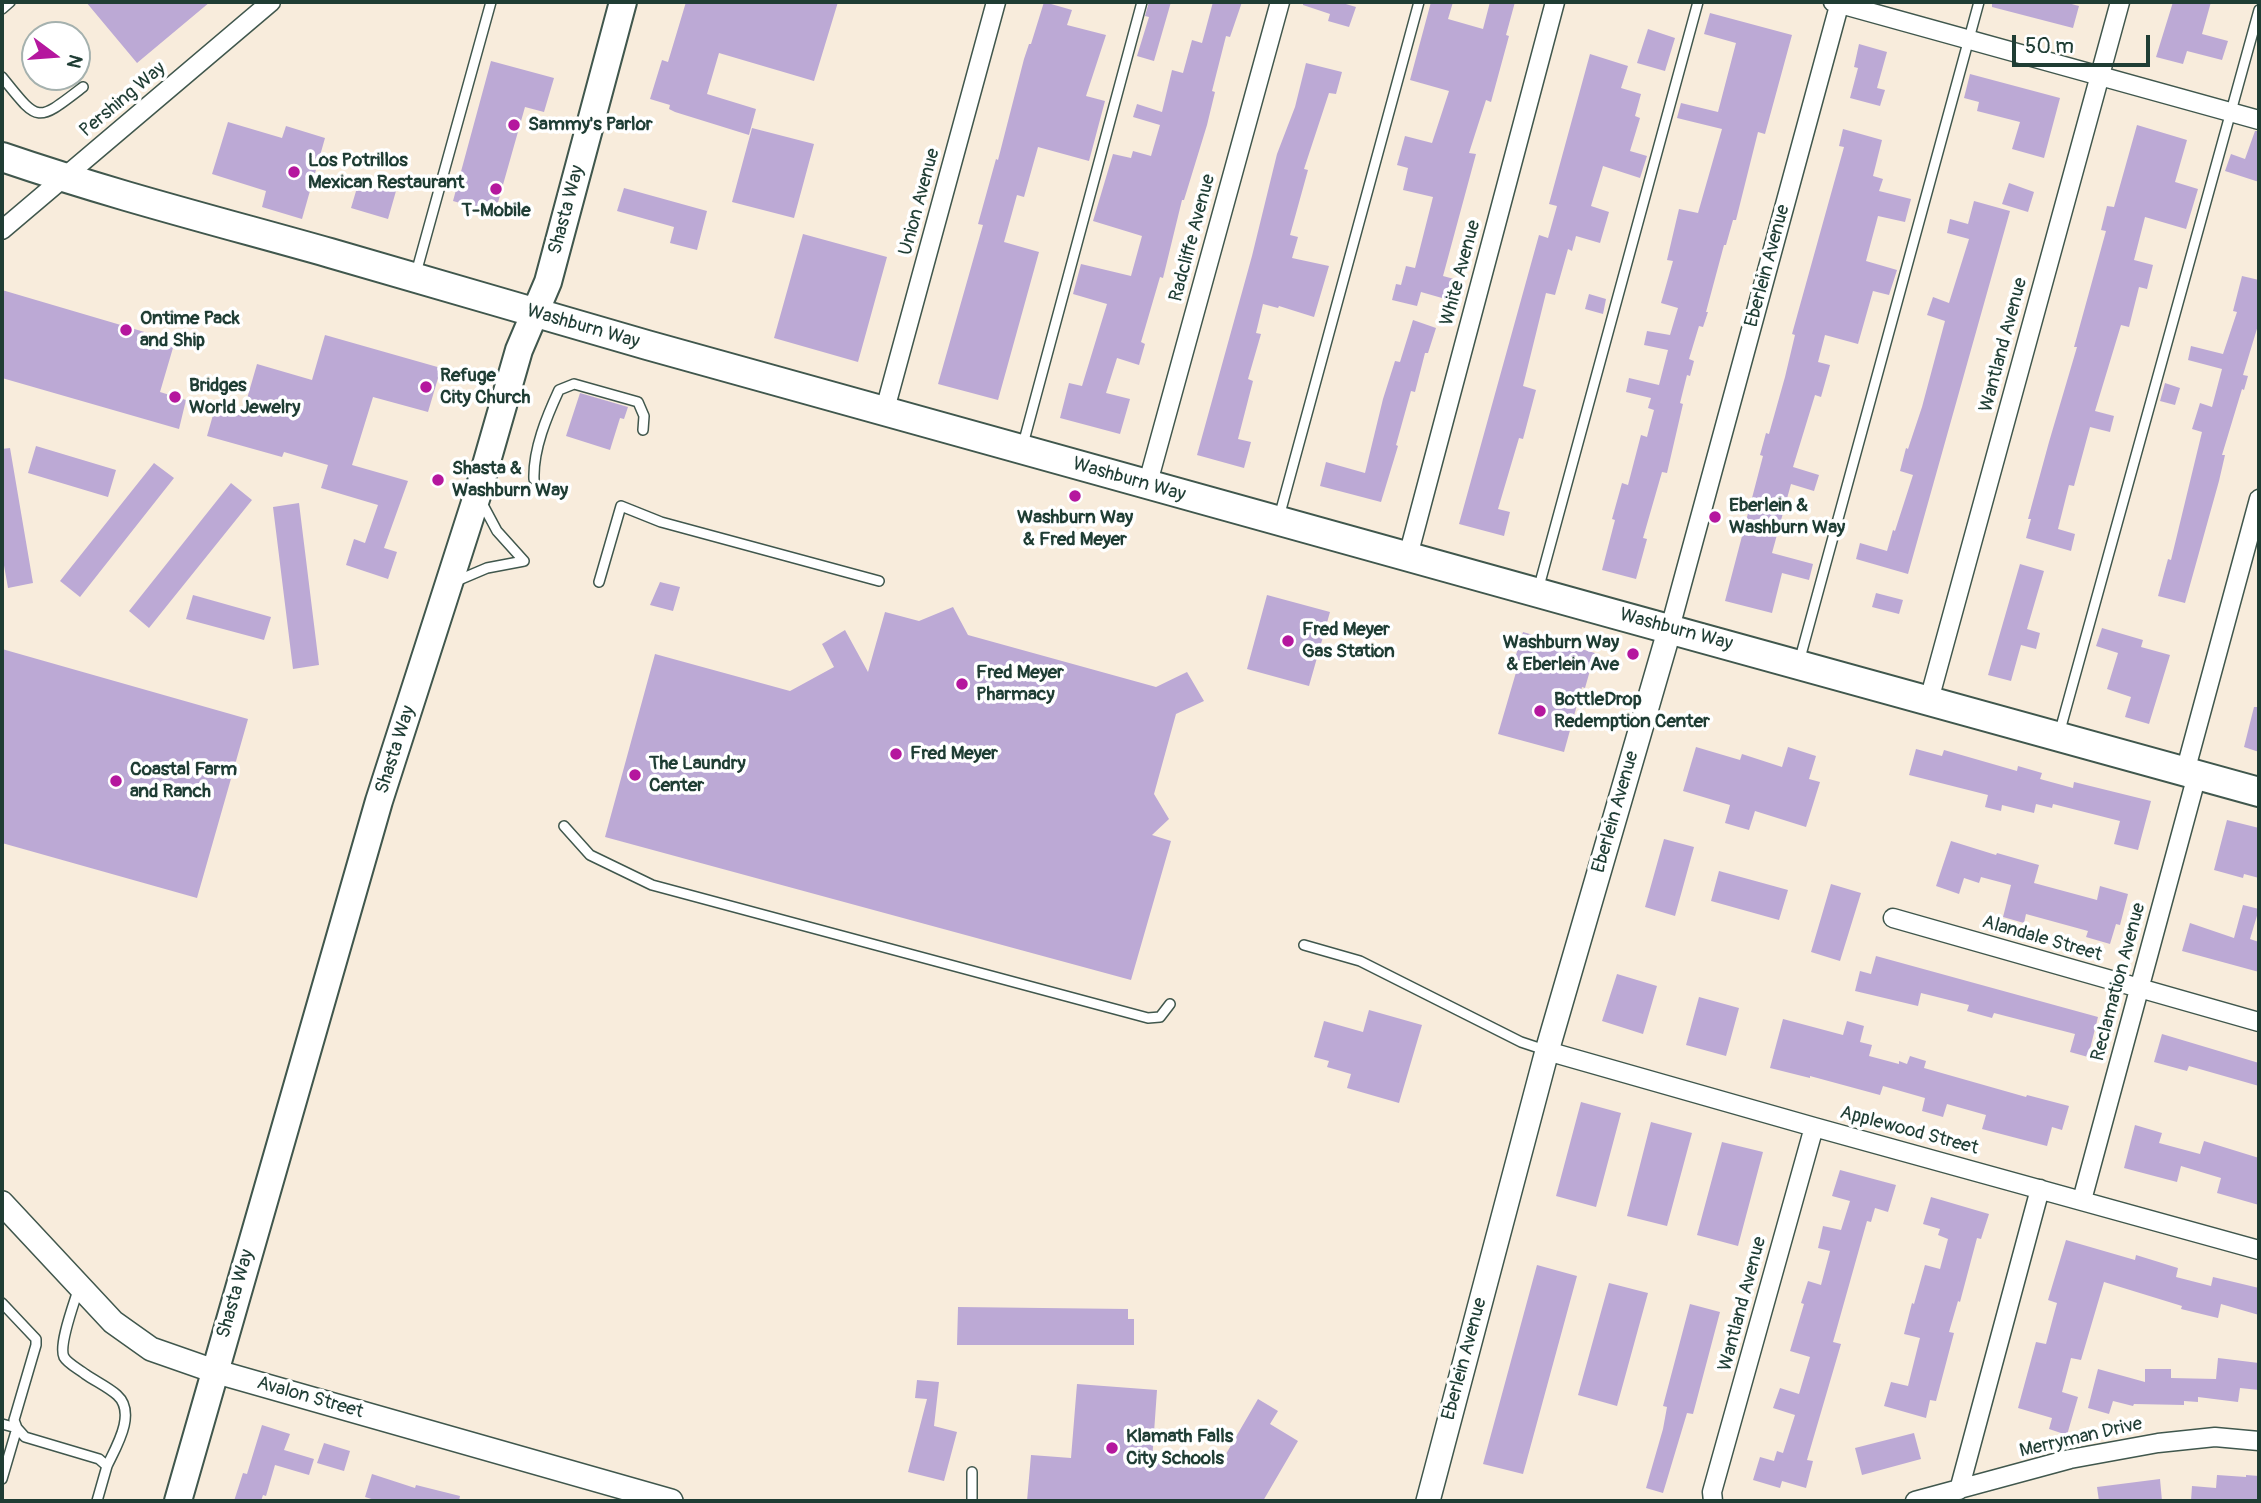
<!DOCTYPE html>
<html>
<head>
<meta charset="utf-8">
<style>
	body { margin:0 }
	#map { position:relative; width:2261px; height:1503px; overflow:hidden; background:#f8ecdc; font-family:Pangolin,sans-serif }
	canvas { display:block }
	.frame { position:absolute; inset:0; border:4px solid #1f3d34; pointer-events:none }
	.north { position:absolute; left:21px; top:21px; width:70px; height:70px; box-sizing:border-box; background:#fff; border:2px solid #a5b1ae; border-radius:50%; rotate:106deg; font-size:19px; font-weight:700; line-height:28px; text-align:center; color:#1f3d34 }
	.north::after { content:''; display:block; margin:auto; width:24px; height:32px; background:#b5179e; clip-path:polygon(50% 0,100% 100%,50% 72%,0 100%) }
	.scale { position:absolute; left:2012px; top:35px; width:138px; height:32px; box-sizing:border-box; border:4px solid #1f3d34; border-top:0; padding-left:9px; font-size:21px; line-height:24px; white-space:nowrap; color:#1f3d34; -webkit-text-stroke:5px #fff; paint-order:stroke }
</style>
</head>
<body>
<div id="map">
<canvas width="2261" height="1503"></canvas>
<div class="frame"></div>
<div class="north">N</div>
<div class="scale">50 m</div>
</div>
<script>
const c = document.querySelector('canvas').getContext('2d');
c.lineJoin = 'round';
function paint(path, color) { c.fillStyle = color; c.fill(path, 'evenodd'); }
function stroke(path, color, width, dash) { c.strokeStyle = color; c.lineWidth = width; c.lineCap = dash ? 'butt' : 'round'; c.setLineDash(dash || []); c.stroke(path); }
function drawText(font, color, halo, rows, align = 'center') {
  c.font = font + ' Pangolin,sans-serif'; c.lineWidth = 7; c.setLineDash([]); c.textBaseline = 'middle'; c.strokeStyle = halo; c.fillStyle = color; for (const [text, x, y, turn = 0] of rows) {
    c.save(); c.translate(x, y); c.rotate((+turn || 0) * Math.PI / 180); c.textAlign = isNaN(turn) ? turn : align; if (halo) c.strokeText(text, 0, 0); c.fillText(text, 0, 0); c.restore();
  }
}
paint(new Path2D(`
	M86 2H210L137 63Z
	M686 2H838L814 81 719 53 707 94 756 109 749 135 675 112 669 109 670 105 650 99 662 60 668 62Z
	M1044 2 1072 10 1067 25 1106 35 1086 96 1105 101 1089 161 1038 147 1024 197 1017 195 1004 242 1039 252 998 400 938 384 983 225 978 224 996 159 998 160 1024 59 1029 44H1031Z
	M1149 2H1171L1154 61 1137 56 1149 17 1145 16Z
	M1213 2H1242L1230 37 1226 36 1212 91 1215 92 1207 125 1184 200H1182L1163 278 1160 277 1141 342 1145 344 1139 365 1117 358 1106 393 1130 399 1120 434 1060 418 1069 383 1082 386 1107 304 1073 294 1081 264 1131 276 1142 236 1093 221 1113 154 1131 158 1133 151 1151 156 1160 125 1133 117 1137 104 1162 112 1172 70 1183 73 1192 40 1202 43Z
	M1303 2H1339L1356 7 1349 27 1328 21 1330 14 1303 5Z
	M1431 2H1453L1448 19 1483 29 1490 2H1515L1506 35 1509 36 1491 102 1486 100 1469 153 1476 154 1443 276 1454 279 1449 300 1421 292 1417 306 1392 300 1396 284 1401 285 1406 266 1415 268 1433 197 1403 190 1408 168 1397 165 1405 136 1432 143 1449 91 1410 80Z
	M1992 2H2064L2079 6 2073 28 1992 7Z
	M2173 2H2211L2202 34 2228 41 2222 60 2187 51 2183 64 2156 57Z
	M1710 13 1792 35 1765 134 1758 132 1736 220H1733L1726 245H1724L1706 312H1708L1703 327 1699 326 1689 359 1694 361 1690 376 1687 375 1680 403 1683 404 1667 473 1662 472 1643 538 1647 539 1636 579 1602 570 1615 520 1612 519 1622 483 1628 485 1641 435 1647 437 1654 410 1648 408 1651 398 1626 392 1629 378 1659 385 1668 350 1644 345 1647 331 1670 335 1678 308 1661 303 1673 261 1667 260 1679 209 1698 213 1722 129 1677 118 1681 103 1718 112 1736 43 1704 34Z
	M1648 29 1675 38 1665 71 1637 63Z
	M1859 44 1887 52 1877 88 1885 90 1880 106 1850 98 1858 68 1854 67Z
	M1590 54 1628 66 1621 88 1641 94 1635 116 1640 118 1630 151 1647 156 1640 178 1603 166 1591 206 1609 212 1600 243 1576 236 1572 251 1568 249 1555 295 1546 293 1523 386 1536 390 1523 439 1519 438 1498 509 1510 512 1504 536 1459 524 1539 235 1548 238 1557 206 1549 204Z
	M491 61 554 78 544 112 525 107 495 213 453 201Z
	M1306 63 1342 72 1336 94 1329 93 1304 169 1308 170 1290 235 1298 237 1292 258 1329 266 1314 317 1279 306 1278 308 1263 304 1256 333 1261 334 1248 379 1253 381 1238 439 1251 442 1244 468 1197 455 1252 256 1277 154 1295 107Z
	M1970 74 2060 98 2044 158 2012 149 2020 122 1977 111 1979 102 1964 98Z
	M228 122 282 138 286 126 325 138 302 219 262 207 266 191 212 174Z
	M2137 125 2187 140 2175 182 2198 189 2186 229 2145 217 2134 260 2153 265 2147 289 2139 287 2129 327 2121 325 2095 411 2114 416 2110 432 2090 427 2074 486 2069 485 2058 529 2075 534 2071 551 2026 538 2031 519H2028L2049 442 2077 347H2074L2106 231 2101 230 2107 206 2114 207Z
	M752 128 814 144 794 218 732 202Z
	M1843 129 1882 140 1873 176 1883 179 1879 191 1911 199 1905 222 1878 216 1866 261 1897 270 1889 295 1873 291 1858 344 1825 335 1818 362 1830 365 1821 397 1815 395 1793 467 1819 475 1814 491 1791 484 1772 553 1813 564 1809 580 1782 573 1772 613 1725 601 1763 456 1760 455 1766 433 1769 434 1785 377 1795 335 1792 334 1844 147 1839 146Z
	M2255 131H2259V182L2225 171 2231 154 2245 159Z
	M359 181 396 191 388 219 351 208Z
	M2009 183 2034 192 2028 212 2002 204Z
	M624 188 707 211 697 250 670 243 674 227 617 211Z
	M1974 201 2010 211 1908 574 1856 559 1860 543 1887 551 1893 530 1895 531 1913 475 1900 471 1906 448 1908 449 1922 407 1945 321 1927 315 1933 297 1949 303 1969 239 1947 233 1950 219 1968 224Z
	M803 234 887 257 858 362 774 338Z
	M2242 276 2259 280V322L2243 375 2248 376 2244 390 2242 389 2222 455H2225L2219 481 2185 603 2158 596 2168 559 2171 560 2202 432 2192 429 2200 403 2212 407 2222 369 2188 360 2191 346 2223 354 2237 312 2233 311Z
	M2 290 175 341 160 392 186 400 179 429 2 378Z
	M1589 294 1606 299 1603 314 1585 309Z
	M1413 320 1436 328 1428 353H1425L1415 392 1411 391 1396 445 1398 446 1381 502 1320 486 1326 462 1365 473 1383 399 1395 361 1400 362Z
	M325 335 441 368 428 412 373 397 352 465 408 481 384 548 397 552 388 579 346 565 354 539 365 543 378 505 321 488 328 465 284 452 282 457 207 436 215 408 242 416 257 364 312 380Z
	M2165 383 2180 388 2175 405 2160 401Z
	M580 393 628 407 624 419 620 418 610 450 566 436Z
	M36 446 116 470 108 497 28 473Z
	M10 448 33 583 8 588 2 554V449Z
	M154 463 174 478 80 597 60 581Z
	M231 483 252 500 149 628 129 611Z
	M299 503 319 665 293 669 273 507Z
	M2020 564 2044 571 2027 629 2040 633 2036 649 2021 645 2011 681 1988 675Z
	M660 582 680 587 673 611 650 605Z
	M1876 593 1903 600 1899 614 1872 607Z
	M193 595 271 617 264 640 186 619Z
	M1267 595 1330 612 1309 686 1247 669Z
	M953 607 968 635 1156 687 1187 672 1204 701 1176 714 1154 794 1169 819 1152 835 1171 841 1131 980 605 837 655 654 790 691 834 667 822 644 845 630 868 672 885 612 919 621Z
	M2102 628 2143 640 2141 647 2170 655 2149 724 2125 717 2131 697 2107 689 2118 653 2096 646Z
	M1523 632 1595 653 1585 688 1582 687 1564 752 1498 734 1517 669 1512 668Z
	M2 649 248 719 197 898 2 843Z
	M2254 707H2259V752L2244 747Z
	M1696 747 1740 760 1742 754 1782 767 1788 747 1816 756 1809 779 1820 782 1806 827 1755 811 1749 830 1725 823 1730 805 1683 791Z
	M1916 749 1942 756 1944 750 2017 771 2018 766 2042 773 2040 779 2073 788 2074 782 2151 801 2138 850 2114 844 2120 821 2053 804 2052 808 2036 804 2034 813 2002 805 2001 811 1985 807 1988 795 1909 775Z
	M2227 820 2259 828V878L2244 874 2243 878 2214 870Z
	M1664 839 1694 847 1675 916 1645 907Z
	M1951 841 1996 855 1997 853 2039 865 2034 883 2097 900 2100 886 2128 894 2120 925 2116 924 2110 944 2086 937 2088 931 2026 914 2024 923 2003 917 2011 885 1981 877 1979 883 1964 878 1959 894 1936 886Z
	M1719 871 1788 890 1779 920 1711 901Z
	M1831 884 1861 893 1840 961 1811 952Z
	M2243 905 2259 909 2250 939 2259 942V972L2182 951 2190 923 2234 938Z
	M1876 956 2098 1017 2088 1057 2070 1052 2075 1034 1994 1013 1992 1018 1967 1011 1969 1005 1921 993 1918 1006 1855 991 1860 971 1871 974Z
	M1617 974 1657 986 1643 1034 1602 1021Z
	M1699 997 1739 1008 1726 1056 1686 1045Z
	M1369 1010 1422 1025 1399 1103 1347 1088 1351 1074 1327 1067 1329 1061 1314 1057 1324 1021 1363 1032Z
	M1783 1019 1843 1035 1847 1021 1864 1026 1860 1042 1872 1045 1869 1056 1899 1064V1061L1907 1064 1910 1056 1926 1061 1924 1068 2026 1097 2027 1095 2069 1106 2062 1130 2052 1127 2047 1146 1982 1129 1986 1115 1947 1104 1943 1117 1922 1111 1925 1098 1883 1086 1880 1095 1810 1076V1078L1770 1068Z
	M2162 1034 2259 1063V1086L2189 1066 2187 1071 2154 1062Z
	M1581 1102 1621 1113 1596 1207 1556 1196Z
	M1651 1122 1692 1133 1667 1226 1627 1216Z
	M2135 1125 2162 1133 2159 1143 2200 1154 2204 1141 2259 1158V1205L2217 1193 2221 1178 2181 1166 2177 1182 2124 1168Z
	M1722 1142 1763 1152 1738 1246 1697 1235Z
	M1840 1170 1896 1185 1888 1212 1875 1208 1871 1222 1867 1221 1833 1342 1841 1344 1807 1460 1813 1461 1806 1488 1782 1481 1780 1488 1753 1480 1760 1457 1774 1461 1777 1451 1783 1453 1795 1415 1773 1408 1780 1388 1799 1394 1810 1357 1790 1351 1804 1304 1801 1303 1808 1281 1821 1285 1830 1251 1818 1248 1823 1226 1841 1230 1850 1201 1832 1196Z
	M1931 1197 1989 1214 1981 1239 1977 1238 1960 1302 1958 1301 1949 1332 1954 1333 1936 1401 1930 1400 1926 1418 1884 1406 1891 1382 1908 1386 1920 1338 1904 1334 1912 1303 1914 1304 1925 1265 1940 1269 1948 1239 1938 1235 1940 1229 1923 1224Z
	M2066 1240 2135 1260 2136 1255 2178 1268 2176 1277 2211 1286 2213 1277 2259 1288V1315L2221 1304 2218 1318 2181 1309 2182 1306 2104 1282 2081 1360 2071 1358 2062 1392 2078 1397 2067 1435 2049 1429 2052 1418 2018 1408 2036 1342 2046 1344 2057 1303 2048 1300Z
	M1537 1265 1577 1276 1523 1474 1483 1464Z
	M1609 1283 1648 1293 1617 1406 1578 1395Z
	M1690 1304 1720 1312 1693 1414 1687 1413 1663 1493 1646 1488 1663 1429 1667 1407 1663 1406Z
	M958 1307 1128 1309V1319H1134V1345H957Z
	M2218 1358 2259 1363V1390L2240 1388 2238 1402 2198 1397V1402L2184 1401V1405L2134 1404 2133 1406 2113 1401 2109 1414 2088 1408 2098 1369 2145 1382V1369H2171V1378L2216 1379Z
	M917 1380 939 1382 934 1426 957 1432 944 1481 908 1472 927 1399 915 1398Z
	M1077 1384 1157 1390 1152 1461 1219 1466 1258 1399 1278 1411 1270 1424 1298 1441 1263 1501H1027L1031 1455 1071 1458Z
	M262 1425 290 1434 284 1450 314 1459 309 1475 275 1465 266 1496 263 1495 261 1501H234L243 1473 247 1474Z
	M1914 1433 1921 1459 1862 1475 1855 1448Z
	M324 1443 350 1451 344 1471 317 1463Z
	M372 1474 415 1488 416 1485 460 1496 459 1501H378L365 1497Z
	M2217 1475 2246 1477V1475L2259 1476V1500L2191 1501 2192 1486 2216 1488Z
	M2160 1479 2162 1501H2099L2097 1487Z`), '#bca9d5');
const service = new Path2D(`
	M2 9 10 2
	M2 77C39 123 36 123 83 87
	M416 273 491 2
	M1022 448 1142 2
	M534 479C533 449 547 416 559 390L574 384 638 402 644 416 643 430
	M482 503 497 531 524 561
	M1279 517 1419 2
	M454 582 487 568 524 561
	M599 582 621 506 661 522 879 581
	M1538 590 1698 2
	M1799 662 1979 2
	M2059 734 2259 10
	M564 826 590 855 652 885 1148 1018 1160 1017 1170 1004
	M1304 945 1360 961 1521 1042 1545 1050
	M79 1287C75 1301 58 1345 64 1357 68 1364 79 1369 85 1374 95 1381 108 1387 117 1395 137 1413 116 1447 107 1466
	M2 1303 36 1339V1345L14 1420 17 1428 25 1437 99 1459 107 1466 97 1501
	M2 1424 17 1428 2 1479
	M972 1472V1501`);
const minor = new Path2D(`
	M1833 2 2259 120
	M2 230 271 2
	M884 413 996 2
	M1147 486 1280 2
	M1408 556 1555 2
	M1670 628 1840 2
	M1929 700 2120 2
	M2185 772 2259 499
	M1893 918 2259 1022
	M1547 1051 1814 1127 2259 1250
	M2082 1200 2197 775
	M1959 1490 2040 1189
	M1713 1501 1712 1492 1814 1127
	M1915 1501 2070 1459 2158 1443 2215 1437 2259 1441`);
const tertiary = new Path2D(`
	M2 1203 113 1322 151 1349 214 1371 671 1501
	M1428 1501 1547 1051 1670 628`);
const secondary = new Path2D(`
	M178 1501 379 801 477 496 519 350 548 282 623 2`);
const primary = new Path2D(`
	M2 157C110 194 220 222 330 253 436 283 541 315 647 345 1183 498 1722 642 2259 792`);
stroke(service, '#40574d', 12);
stroke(minor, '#40574d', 21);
stroke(tertiary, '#40574d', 26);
stroke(secondary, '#40574d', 30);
stroke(primary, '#40574d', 32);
stroke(service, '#fff', 9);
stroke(minor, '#fff', 18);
stroke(tertiary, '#fff', 23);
stroke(secondary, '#fff', 26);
stroke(primary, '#fff', 28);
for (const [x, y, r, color] of [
	[514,125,7,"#b5179e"],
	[294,172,7,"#b5179e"],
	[496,189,7,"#b5179e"],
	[126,330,7,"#b5179e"],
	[426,387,7,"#b5179e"],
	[175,397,7,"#b5179e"],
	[438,480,7,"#b5179e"],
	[1075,496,7,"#b5179e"],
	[1715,517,7,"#b5179e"],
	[1288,641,7,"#b5179e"],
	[1633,654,7,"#b5179e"],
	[962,684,7,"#b5179e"],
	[1540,711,7,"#b5179e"],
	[896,754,7,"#b5179e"],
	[635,775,7,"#b5179e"],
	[116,781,7,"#b5179e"],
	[1112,1448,7,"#b5179e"]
]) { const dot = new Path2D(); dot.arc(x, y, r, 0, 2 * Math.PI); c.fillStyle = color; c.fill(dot); stroke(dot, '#fff', 2.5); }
drawText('19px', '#1f3d34', '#fff', [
	["Pershing Way",123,100,-40],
	["Union Avenue",920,202,-75],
	["Shasta Way",567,210,-75],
	["Radcliffe Avenue",1193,238,-75],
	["Eberlein Avenue",1768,266,-75],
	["White Avenue",1461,273,-75],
	["Washburn Way",583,327,16],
	["Wantland Avenue",2004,345,-75],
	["Washburn Way",1129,480,16],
	["Washburn Way",1676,630,15],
	["Shasta Way",396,750,-72],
	["Eberlein Avenue",1616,812,-74],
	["Alandale Street",2042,939,16],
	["Reclamation Avenue",2119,982,-75],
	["Applewood Street",1909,1131,15],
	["Shasta Way",236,1294,-74],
	["Wantland Avenue",1743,1304,-75],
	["Eberlein Avenue",1465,1359,-75],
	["Avalon Street",310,1398,16],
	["Merryman Drive",2081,1438,-13]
]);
drawText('bold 19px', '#1f3d34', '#fff', [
	["Sammy's Parlor",528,125],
	["Los Potrillos",308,161],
	["Mexican Restaurant",308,183],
	["T-Mobile",496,211,"center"],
	["Ontime Pack",140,319],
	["and Ship",140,341],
	["Refuge",440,376],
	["City Church",440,398],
	["Bridges",189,386],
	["World Jewelry",189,408],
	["Shasta &",452,469],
	["Washburn Way",452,491],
	["Eberlein &",1729,506],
	["Washburn Way",1729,528],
	["Washburn Way",1075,518,"center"],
	["& Fred Meyer",1075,540,"center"],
	["Fred Meyer",1302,630],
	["Gas Station",1302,652],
	["Washburn Way",1619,643,"right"],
	["& Eberlein Ave",1619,665,"right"],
	["Fred Meyer",976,673],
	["Pharmacy",976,695],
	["BottleDrop",1554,700],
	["Redemption Center",1554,722],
	["Fred Meyer",910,754],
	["The Laundry",649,764],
	["Center",649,786],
	["Coastal Farm",130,770],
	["and Ranch",130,792],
	["Klamath Falls",1126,1437],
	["City Schools",1126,1459]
], 'left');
</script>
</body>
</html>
